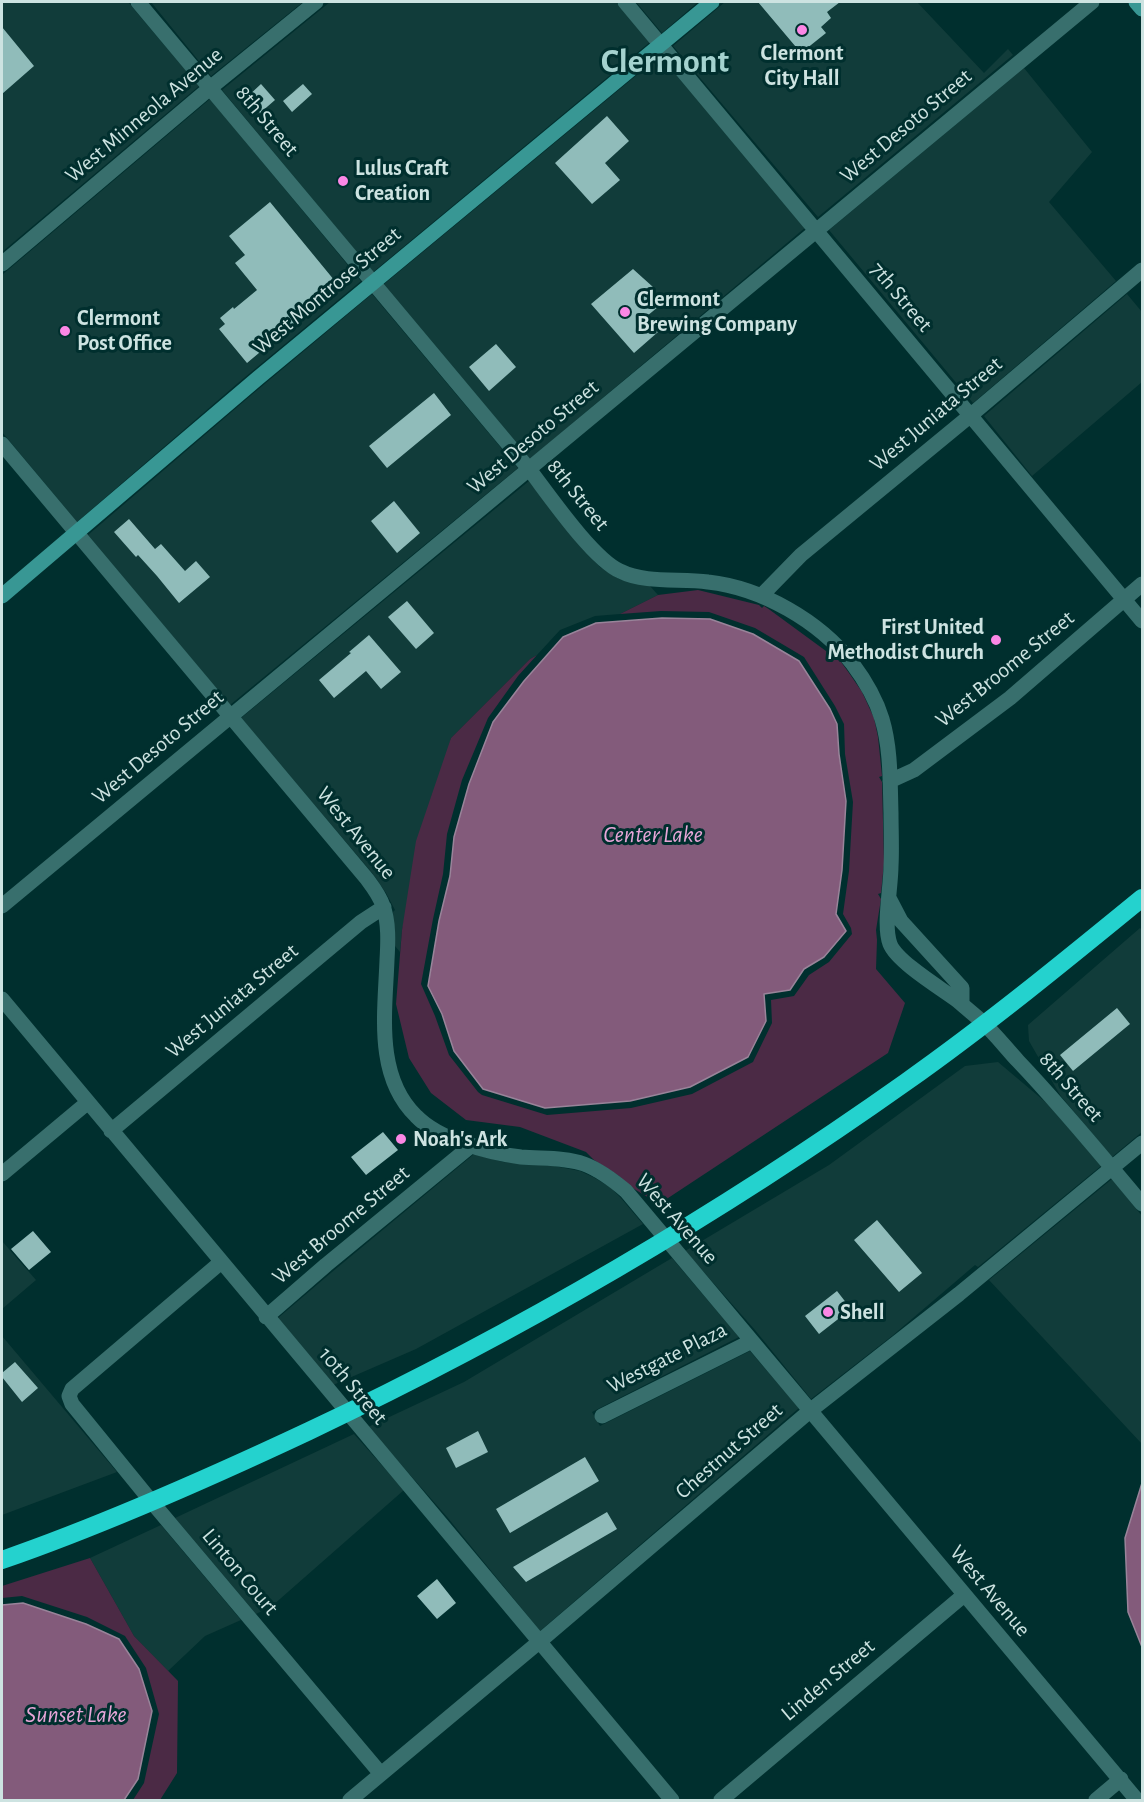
<!DOCTYPE html>
<html>
<head>
<meta charset="utf-8">
<style>
	body { margin:0 }
	#map { position:relative; width:1144px; height:1802px; overflow:hidden; background:#002f2e; font-family:"Alegreya Sans",sans-serif }
	canvas { display:block }
	.frame { position:absolute; inset:0; border:3px solid #cde3e1; pointer-events:none }
</style>
</head>
<body>
<div id="map">
<canvas width="1144" height="1802"></canvas>
<div class="frame"></div>
</div>
<script>
const c = document.querySelector('canvas').getContext('2d');
c.lineJoin = 'round';
function paint(path, color) { c.fillStyle = color; c.fill(path, 'evenodd'); }
function stroke(path, color, width, dash) { c.strokeStyle = color; c.lineWidth = width; c.lineCap = dash ? 'butt' : 'round'; c.setLineDash(dash || []); c.stroke(path); }
function drawText(font, color, halo, rows, align = 'center') {
  c.font = font + ' "Alegreya Sans",sans-serif'; c.lineWidth = 6; c.setLineDash([]); c.textBaseline = 'middle'; c.strokeStyle = halo; c.fillStyle = color; for (const [text, x, y, turn = 0] of rows) {
    c.save(); c.translate(x, y); c.rotate((+turn || 0) * Math.PI / 180); c.textAlign = isNaN(turn) ? turn : align; if (halo) c.strokeText(text, 0, 0); c.fillText(text, 0, 0); c.restore();
  }
}
paint(new Path2D(`
	M2 2H128L199 86 2 252Z
	M151 2H303L211 76Z
	M330 2H616L650 42 373 272 222 90Z
	M636 2H698L662 33Z
	M725 2H917L984 73 1008 49 1013 55 818 217 673 46Z
	M661 55 806 227 530 459 383 285Z
	M1024 68 1092 152 1049 202 1116 281 973 403 829 230Z
	M210 99 361 281 238 383 77 522 2 432V275Z
	M372 294 518 468 230 705 88 535 249 397Z
	M1127 294 1142 312V382L1032 476 984 416Z
	M529 481 580 546 600 567 619 579 650 586 658 595 620 614 595 616 560 630 537 655 530 659 451 738 402 930 400 952 395 946 393 912 395 910 386 893 373 874 241 718Z
	M1140 928 1142 930V1132L1112 1157 1060 1095 1029 1041 1028 1025Z
	M998 1062 1049 1105 1101 1166 978 1267 975 1265 892 1336 811 1399 755 1330 685 1251 829 1165 965 1066Z
	M474 1154 503 1162 554 1166 580 1171 593 1177 610 1187 620 1197 643 1224 416 1349 333 1385 278 1318 332 1272Z
	M1112 1179 1142 1216V1444L989 1280Z
	M2 1241 36 1280 2 1309Z
	M672 1258 739 1337 592 1412 600 1426 750 1351 799 1408 540 1631 448 1518 368 1427 464 1382Z
	M2 1336 117 1472 2 1515Z
	M354 1434 404 1490 272 1606 256 1614 175 1518Z
	M161 1525 241 1620 205 1636 168 1671 134 1636 90 1558Z`), '#113c3a');
paint(new Path2D(`
	M698 590 759 605 762 608 764 606 770 610 841 662 849 673 862 692 874 718 878 737 882 776 879 777 882 782 884 863 881 893 878 894 881 899 876 930 877 940 876 969 905 1003 888 1053 659 1204 631 1187 619 1176 594 1160 586 1152 520 1127 466 1120 431 1093 409 1058 396 1004 402 930 416 841 451 738 530 659 537 655 518 676 488 718 462 780 447 834 443 874 433 919 421 984 435 1016 449 1055 478 1092 482 1095 547 1115 631 1108 692 1094 753 1062 772 1023 771 1000 794 996 809 975 829 962 852 934 851 928 843 914 849 871 853 802 845 754 844 724 835 706 804 657 755 628 709 612 661 611 620 614 658 595Z
	M90 1558 134 1636 178 1681 177 1773 160 1800H133L144 1783 159 1714 146 1668 125 1636 87 1617 22 1596 2 1598V1586Z`), '#4b2a45');
const water = new Path2D(`
	M662 618 710 619 753 634 799 661 830 709 837 724 839 754 846 801 842 870 836 914 846 931 824 957 804 969 790 990 764 994 766 1021 748 1057 690 1087 630 1101 545 1108 483 1089 454 1051 442 1014 428 986 439 921 450 876 454 837 469 784 493 722 524 681 563 637 596 623Z
	M1142 1483V1647L1128 1612 1125 1538Z
	M23 1603 86 1624 119 1639 139 1669 152 1711 138 1779 124 1800H2V1605Z`);
paint(water, '#835b7b');
stroke(water, '#99849a', 1.5);
paint(new Path2D(`
	M758 2H840L827 12 831 18 821 27 826 33 801 53Z
	M2 27 34 66 2 94Z
	M261 84 275 100 260 113 247 97Z
	M303 84 312 94 292 112 283 101Z
	M607 116 629 141 605 163 620 180 592 204 555 163Z
	M270 202 339 286 247 363 219 329 225 324 220 318 233 307 234 309 257 290 235 263 245 255 229 236Z
	M633 269 653 287 647 292 658 307 647 316 655 325 653 326 658 332 634 353 591 304Z
	M496 344 516 367 489 391 469 367Z
	M434 393 451 415 387 468 369 446Z
	M394 501 420 533 397 553 371 521Z
	M129 519 155 549 161 544 185 571 196 561 210 577 179 603 157 576 138 555 136 557 114 532Z
	M407 601 434 633 416 649 388 617Z
	M369 635 401 672 381 689 366 671 334 698 319 680 351 653 349 652Z
	M1117 1008 1130 1024 1073 1071 1060 1055Z
	M383 1132 398 1150 366 1175 351 1157Z
	M877 1220 922 1273 899 1292 854 1240Z
	M33 1231 51 1252 29 1270 11 1249Z
	M837 1291 851 1309 819 1334 805 1316Z
	M15 1362 38 1388 22 1402 2 1377V1373Z
	M478 1431 488 1452 456 1468 446 1448Z
	M585 1457 599 1481 510 1533 496 1509Z
	M607 1512 617 1529 526 1582 513 1567Z
	M437 1579 456 1603 437 1619 417 1596Z`), '#90bcba');
stroke(new Path2D(`
	M138 2 529 469C549 495 592 558 620 571 646 584 680 578 708 582 762 588 819 621 852 663 864 679 876 699 882 719 891 749 890 782 891 813 891 830 892 848 891 866 891 887 883 925 890 944 897 962 942 989 958 1001 965 1007 972 1013 978 1018 993 1031 1005 1047 1018 1061 1062 1107 1102 1156 1142 1204
	M625 2 1142 621
	M2 264 210 88 316 2
	M2 444 367 879C373 887 380 896 383 906 389 922 388 943 387 960 385 1013 375 1076 416 1116 439 1140 489 1153 521 1157 542 1159 564 1157 584 1164 600 1170 613 1180 626 1191L1137 1800
	M761 596 801 555 971 415 1142 270
	M890 781 914 770 1010 698 1142 584
	M889 898 901 921 962 988V1004
	M2 906 1092 2
	M2 999 672 1800
	M111 1131 361 922 384 907
	M2 1174 87 1103
	M220 1263 72 1389 69 1396 72 1404 151 1501 381 1774
	M266 1317 326 1265 472 1145
	M602 1416 752 1341
	M350 1800 539 1642 811 1410 959 1294 1142 1143
	M721 1800 964 1595
	M1096 1800 1121 1779`), '#386f6d', 15);
stroke(new Path2D(`
	M1136 2 1142 9
	M2 596 258 378 712 2`), '#389794', 15);
stroke(new Path2D(`
	M2 1560C106 1524 209 1478 309 1431 518 1332 717 1216 906 1082 988 1024 1065 961 1142 898`), '#24d2ce', 18);
for (const [x, y, r, color] of [
	[802,30,6,"#fb87e5"],
	[343,181,6,"#fb87e5"],
	[625,312,6,"#fb87e5"],
	[65,331,6,"#fb87e5"],
	[996,640,6,"#fb87e5"],
	[401,1139,6,"#fb87e5"],
	[828,1312,6,"#fb87e5"]
]) { const dot = new Path2D(); dot.arc(x, y, r, 0, 2 * Math.PI); c.fillStyle = color; c.fill(dot); stroke(dot, '#002f2e', 2); }
drawText('bold 22px', '#cde3e1', '#002f2e', [
	["Clermont",802,53,"center"],
	["City Hall",802,78,"center"],
	["Lulus Craft",355,168],
	["Creation",355,193],
	["Clermont",637,299],
	["Brewing Company",637,324],
	["Clermont",77,318],
	["Post Office",77,343],
	["First United",984,627,"right"],
	["Methodist Church",984,652,"right"],
	["Noah's Ark",413,1139],
	["Shell",840,1312]
], 'left');
drawText('22px', '#cde3e1', '#002f2e', [
	["West Minneola Avenue",144,115,-40],
	["8th Street",267,121,50],
	["West Desoto Street",906,126,-40],
	["West Montrose Street",327,291,-40],
	["7th Street",901,297,50],
	["West Juniata Street",936,414,-40],
	["West Desoto Street",533,437,-40],
	["8th Street",578,495,51],
	["West Broome Street",1005,669,-39],
	["West Desoto Street",158,747,-40],
	["West Avenue",356,833,51],
	["West Juniata Street",232,1001,-40],
	["8th Street",1071,1087,49],
	["West Avenue",677,1219,49],
	["West Broome Street",341,1225,-40],
	["Westgate Plaza",667,1358,-27],
	["10th Street",353,1386,50],
	["Chestnut Street",729,1451,-41],
	["Linton Court",240,1572,50],
	["West Avenue",990,1591,50],
	["Linden Street",828,1680,-40]
]);
drawText('italic 24px', '#e7a6d8', '#002f2e', [
	["Center Lake",653,835],
	["Sunset Lake",76,1715]
]);
drawText('bold 34px', '#a4d2cf', '#002f2e', [
	["Clermont",665,62]
]);
</script>
</body>
</html>
